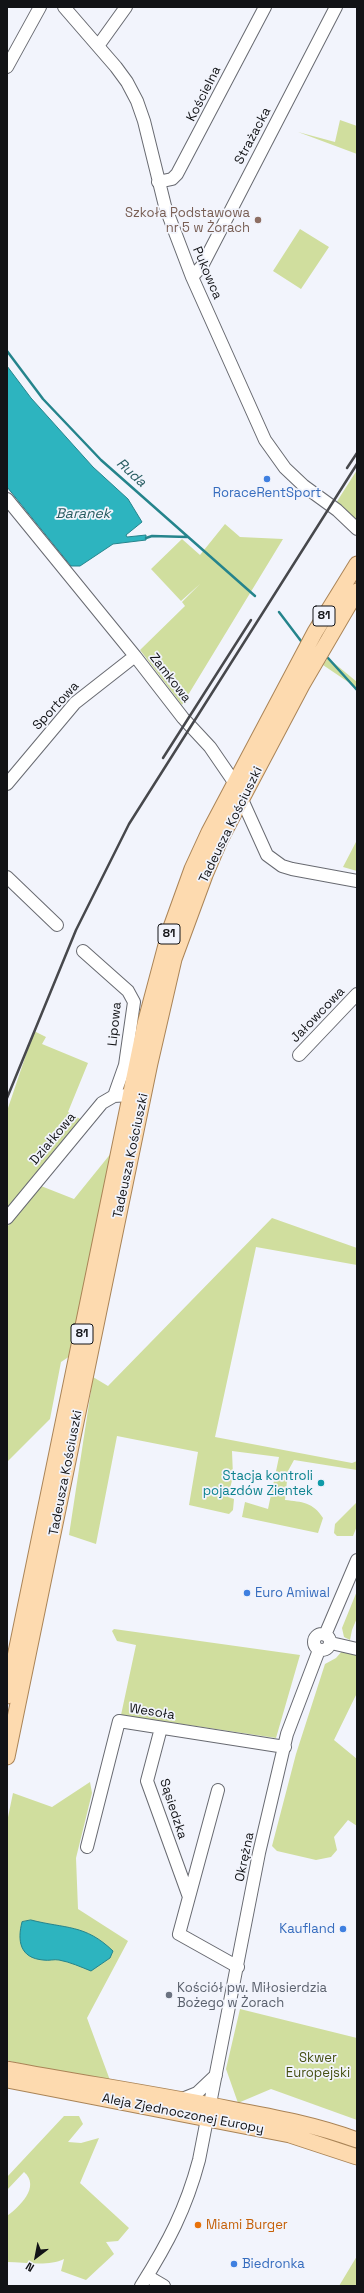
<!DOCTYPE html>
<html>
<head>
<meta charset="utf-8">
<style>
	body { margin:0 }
	#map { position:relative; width:364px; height:2293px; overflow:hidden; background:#f2f4fc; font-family:"Space Grotesk",sans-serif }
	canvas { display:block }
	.frame { position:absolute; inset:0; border:8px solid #121316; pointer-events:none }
	.north { position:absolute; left:16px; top:2237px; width:40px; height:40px; -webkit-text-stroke:3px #f2f4fc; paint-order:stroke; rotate:212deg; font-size:11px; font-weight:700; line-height:16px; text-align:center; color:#121316 }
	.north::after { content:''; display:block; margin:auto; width:14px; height:18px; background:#121316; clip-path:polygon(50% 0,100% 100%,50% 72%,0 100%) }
</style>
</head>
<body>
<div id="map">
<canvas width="364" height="2293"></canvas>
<div class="frame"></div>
<div class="north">N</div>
</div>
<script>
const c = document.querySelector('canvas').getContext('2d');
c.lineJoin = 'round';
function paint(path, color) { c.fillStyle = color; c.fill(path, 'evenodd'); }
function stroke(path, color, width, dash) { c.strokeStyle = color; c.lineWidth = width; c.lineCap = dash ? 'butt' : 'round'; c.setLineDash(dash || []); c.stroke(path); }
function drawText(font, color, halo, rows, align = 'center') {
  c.font = font + ' "Space Grotesk",sans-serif'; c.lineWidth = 3.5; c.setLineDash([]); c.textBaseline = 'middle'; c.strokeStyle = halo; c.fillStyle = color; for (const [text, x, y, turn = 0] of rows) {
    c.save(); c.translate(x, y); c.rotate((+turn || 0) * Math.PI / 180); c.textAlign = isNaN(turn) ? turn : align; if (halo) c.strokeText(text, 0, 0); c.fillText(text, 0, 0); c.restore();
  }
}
paint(new Path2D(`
	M340 120 357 126V154L298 132 335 142Z
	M300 229 329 247 301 289 273 271Z
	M357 470V523L336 503Z
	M225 524 240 537 283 539 182 705 140 650 185 606 182 602 200 584 181 601 151 569 182 539 200 555Z
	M328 658 357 682V688L323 665Z
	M357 840V871L343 867Z
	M34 1031 46 1037 42 1044 88 1063 68 1112 82 1120 7 1211V1111Z
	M112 1152 70 1356 61 1362 50 1419 7 1462V1227L41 1186 74 1199Z
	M272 1218 357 1248V1265L256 1247 215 1437 352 1463 357 1461V1470L294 1460 288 1471 285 1500C302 1502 313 1502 323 1518L318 1533 242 1517 245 1502 268 1509 279 1457 232 1451 233 1476 228 1497 234 1499 233 1510 229 1514 189 1505 198 1452 117 1436 96 1544 69 1535 93 1377 108 1386Z
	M357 1502V1526L353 1536H337L334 1533 335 1524Z
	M357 1591V1618L352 1630 350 1640 344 1637 342 1628Z
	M114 1629 300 1655 276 1738 121 1715 136 1645 117 1641 112 1631Z
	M343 1650 357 1654V1693L334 1740 357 1759V1826L348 1820 334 1837 337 1850 331 1857 316 1860 277 1851 272 1846 296 1754 325 1664 336 1658Z
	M90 1782 92 1793 76 1858 78 1909 128 1941 87 2018 111 2083 9 2061 7 2059V1822L13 1793 52 1807Z
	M240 2009 357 2038V2120L271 2089 238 2103 226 2069Z
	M64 2116H79L83 2124 68 2142 81 2143 99 2138 80 2183 129 2228 118 2241 106 2242 114 2254 86 2280 61 2271 64 2259C48 2267 25 2262 7 2262V2216C19 2207 41 2187 24 2172L7 2190V2177Z
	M357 2256V2286H339Z`), '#d0de9e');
const water = new Path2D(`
	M7 366 31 398 93 467 128 499 142 522 126 535 127 537 146 535V540L113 544 80 566H71L7 487Z
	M31 1920C66 1929 85 1924 113 1951L110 1958 91 1971C81 1967 70 1962 59 1960 54 1959 49 1961 43 1960 20 1958 17 1941 22 1922Z`);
paint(water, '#2db4bf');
stroke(water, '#25848c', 1);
stroke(new Path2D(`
	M7 351 43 399 101 460 255 596
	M146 538 152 536 188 537
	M279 612 301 641
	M328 658 357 690`), '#25848c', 2.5);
const minor = new Path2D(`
	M64 7 116 67 127 82 137 101 144 121 165 206 192 277 265 440 285 468 304 486 337 510 357 529
	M98 46 126 7
	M7 67 40 7
	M158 182 172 179 177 174 265 7
	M192 277 202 266 336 7
	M7 499 135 656 183 718 210 747 234 782 267 855 282 866 292 869 357 881
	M7 784 75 703 135 656
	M7 877 57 925
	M83 951 128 991 134 1002 125 1065 114 1096
	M299 1055 357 994
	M7 1218 102 1103 114 1096 131 1095
	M314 1642a8 8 0 1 1 16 0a8 8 0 1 1-16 0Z
	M325 1635 357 1560
	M331 1643 357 1649
	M161 1728 147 1781 189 1897
	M218 1790 179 1934 238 1967
	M87 1847 119 1721 285 1747
	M182 2099 197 2093 216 2075
	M147 2276 164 2286
	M141 2286C168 2243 186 2209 199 2160L259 1853 287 1734 319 1650`);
const major = new Path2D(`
	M7 1696 145 1024 170 930 192 869 209 832 315 632 357 564
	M7 1757 150 1063 174 959 205 875 220 840 302 685 357 591
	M7 2069C82 2083 156 2094 231 2109 274 2117 316 2125 357 2140
	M7 2080 290 2135 357 2157`);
stroke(minor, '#686a71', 14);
stroke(major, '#aa8457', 17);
stroke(minor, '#fff', 12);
stroke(major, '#fddaaf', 15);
stroke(new Path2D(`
	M347 468 357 453
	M163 758 251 620
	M7 1098 76 930 129 824 357 464`), '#47484c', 2.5);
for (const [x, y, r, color] of [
	[258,220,4,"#8d6e63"],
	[267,479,4,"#3f7fe0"],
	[321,1483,4,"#0f9aa8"],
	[247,1593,4,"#3f7fe0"],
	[343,1929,4,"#3f7fe0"],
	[169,1995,4,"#6b7280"],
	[198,2225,4,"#e8710a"],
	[234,2264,4,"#3f7fe0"]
]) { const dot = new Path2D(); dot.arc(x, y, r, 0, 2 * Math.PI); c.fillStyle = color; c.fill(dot); stroke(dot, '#f2f4fc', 1.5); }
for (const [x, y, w] of [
	[324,616,22],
	[169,934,22],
	[82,1334,22]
]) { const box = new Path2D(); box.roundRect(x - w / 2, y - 10, w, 20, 3); c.fillStyle = '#f2f4fc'; c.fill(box); stroke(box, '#121316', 1); }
drawText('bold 12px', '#121316', null, [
	["81",324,616],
	["81",169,934],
	["81",82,1334]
]);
drawText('13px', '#121316', '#f2f4fc', [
	["Kościelna",204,94,-63],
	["Strażacka",253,136,-62],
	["Pukowca",207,273,67],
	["Zamkowa",170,678,52],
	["Sportowa",56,706,-47],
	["Tadeusza Kościuszki",231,825,-64],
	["Jałowcowa",318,1015,-46],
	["Lipowa",115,1024,-84],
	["Działkowa",53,1139,-50],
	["Tadeusza Kościuszki",131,1156,-78],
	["Tadeusza Kościuszki",66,1473,-79],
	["Wesoła",152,1712,9],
	["Sąsiedzka",173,1809,72],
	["Okrężna",245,1857,-78],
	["Aleja Zjednoczonej Europy",183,2114,11]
]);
drawText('13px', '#785e54', '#f2f4fc', [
	["Szkoła Podstawowa",250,213],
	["nr 5 w Żorach",250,228]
], 'right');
drawText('13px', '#366cbe', '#f2f4fc', [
	["RoraceRentSport",267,493,"center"],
	["Euro Amiwal",255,1593],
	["Kaufland",335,1929,"right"],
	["Biedronka",242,2264]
], 'left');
drawText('13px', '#0d838f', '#f2f4fc', [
	["Stacja kontroli",313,1476],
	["pojazdów Zientek",313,1491]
], 'right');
drawText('13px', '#5b616d', '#f2f4fc', [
	["Kościół pw. Miłosierdzia",177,1988],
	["Bożego w Żorach",177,2003]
], 'left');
drawText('13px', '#465012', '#f2f4fc', [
	["Skwer",318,2058],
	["Europejski",318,2073]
]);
drawText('13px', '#c56008', '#f2f4fc', [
	["Miami Burger",206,2225]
], 'left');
drawText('italic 14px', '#265b60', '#f2f4fc', [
	["Ruda",131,473,42],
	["Baranek",83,514]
]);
</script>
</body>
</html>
